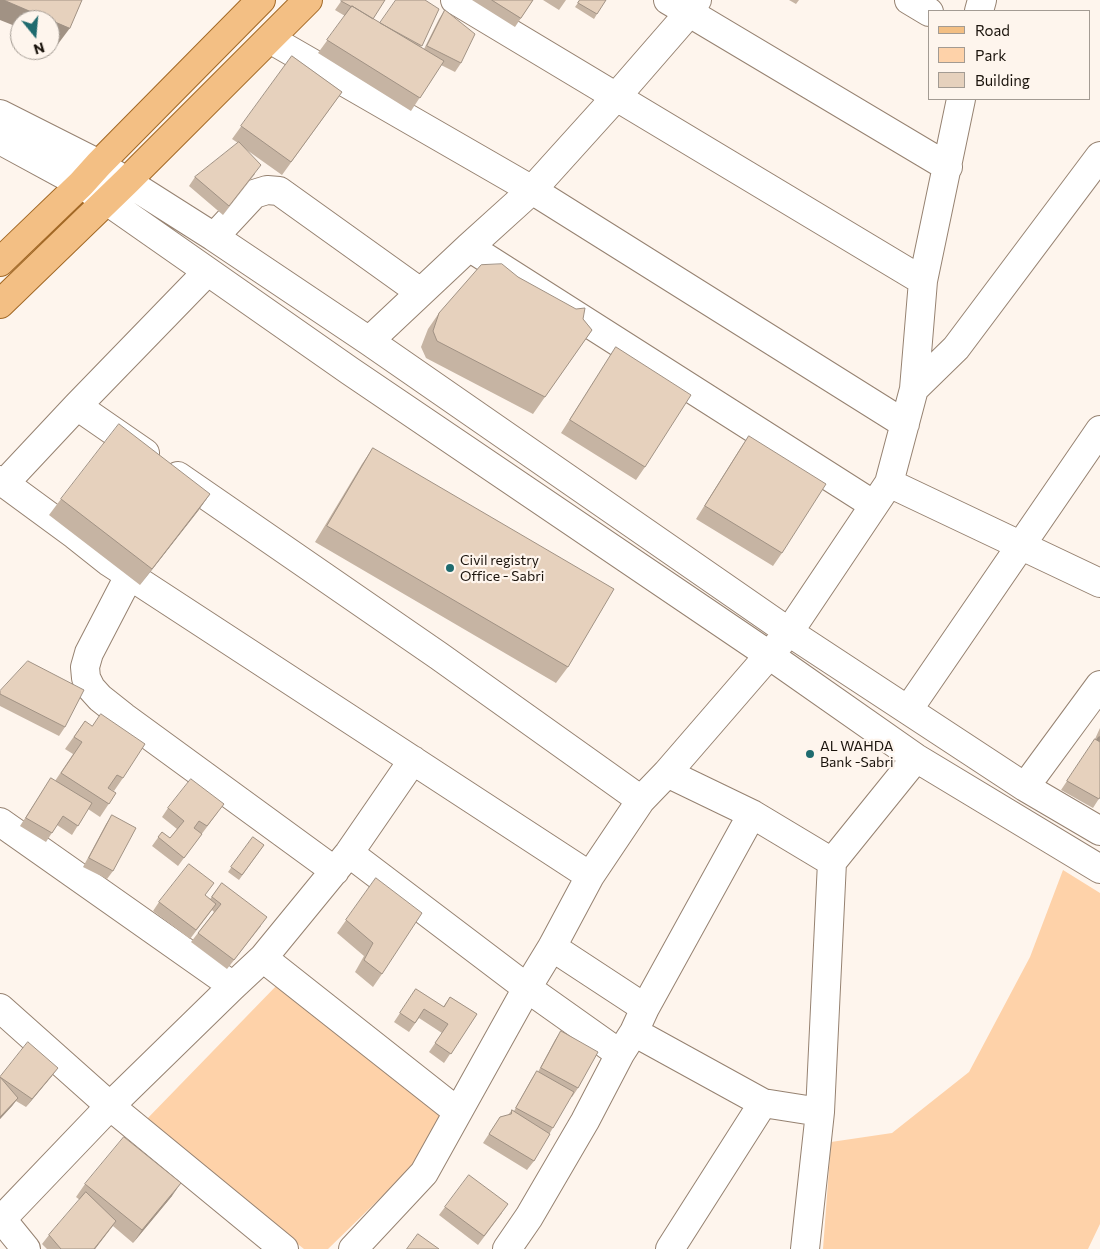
<!DOCTYPE html>
<html>
<head>
<meta charset="utf-8">
<style>
	body { margin:0 }
	#map { position:relative; width:1100px; height:1249px; overflow:hidden; background:#fef5ed; font-family:Commissioner,sans-serif }
	canvas { display:block }
	.legend { position:absolute; left:928px; top:10px; width:162px; height:90px; box-sizing:border-box; background:#fef5ed; border:1px solid #a39b93; margin:0; padding:6px 9px; list-style:none; font-size:15px; color:#1a130c }
	.legend li { display:flex; align-items:center; gap:10px; height:25px }
	.legend b { width:25px; border:1px solid #a39b93 }
	.north { position:absolute; left:10px; top:10px; width:50px; height:50px; box-sizing:border-box; background:#fef5ed; border:1px solid #a39b93; border-radius:50%; rotate:163deg; font-size:14px; font-weight:700; line-height:20px; text-align:center; color:#1a130c }
	.north::after { content:''; display:block; margin:auto; width:18px; height:22px; background:#1f6b6f; clip-path:polygon(50% 0,100% 100%,50% 72%,0 100%) }
</style>
</head>
<body>
<div id="map">
<canvas width="1100" height="1249"></canvas>
<ul class="legend">
<li><b style="height:6px;background:#f3bf84"></b>Road</li>
<li><b style="height:14px;background:#fed2a9"></b>Park</li>
<li><b style="height:14px;background:#e6d1bd"></b>Building</li>
</ul>
<div class="north">N</div>
</div>
<script>
const c = document.querySelector('canvas').getContext('2d');
c.lineJoin = 'round';
function paint(path, color) { c.fillStyle = color; c.fill(path, 'evenodd'); }
function stroke(path, color, width, dash) { c.strokeStyle = color; c.lineWidth = width; c.lineCap = dash ? 'butt' : 'round'; c.setLineDash(dash || []); c.stroke(path); }
function drawText(font, color, halo, rows, align = 'center') {
  c.font = font + ' Commissioner,sans-serif'; c.lineWidth = 4.5; c.setLineDash([]); c.textBaseline = 'middle'; c.strokeStyle = halo; c.fillStyle = color; for (const [text, x, y, turn = 0] of rows) {
    c.save(); c.translate(x, y); c.rotate((+turn || 0) * Math.PI / 180); c.textAlign = isNaN(turn) ? turn : align; if (halo) c.strokeText(text, 0, 0); c.fillText(text, 0, 0); c.restore();
  }
}
paint(new Path2D(`
	M1063 870 1100 893V1224L1088 1249H823L831 1142 892 1133 969 1072 1030 957Z
	M279 983 447 1114 410 1169 328 1249H304L144 1122Z`), '#fed2a9');
const minor = new Path2D(`
	M455 0 923 281
	M668 0 948 167
	M909 0 929 12
	M979 11 982 0
	M270 39 532 190 905 424
	M0 114 99 164 214 237 369 341 789 632 1025 787 1100 831
	M0 140 81 184 107 201 350 371 769 655 916 758 1100 869
	M214 237 254 194 267 190 279 191 420 292
	M469 247 874 505
	M369 341 469 247 532 190 616 97 689 13 697 0
	M914 389 956 348 1100 156
	M77 406 145 453
	M178 476 439 656 641 800 667 773 752 814 832 862
	M0 480 75 535 109 562 590 876
	M889 483 1100 583
	M4 484 77 406 207 272
	M129 576 89 653 85 667 86 678 91 688 100 698 124 717 335 871
	M908 710 1100 430
	M667 773 789 632 889 483 914 389 923 281 961 99
	M1025 787 1100 685
	M0 822 233 986
	M349 853 527 988 620 1054
	M552 947 645 1008
	M263 958 458 1112
	M0 1008 110 1106 284 1249
	M634 1032 763 1103 820 1112
	M0 1217 26 1249
	M0 1221 110 1106 233 986 263 958 349 853 413 760
	M353 1249 424 1173 527 988 552 947 590 876 641 800
	M507 1249 529 1217 585 1121 620 1054 634 1032 645 1008 752 814
	M670 1249 763 1103
	M805 1249 820 1112 832 862 916 758`);
const major = new Path2D(`
	M0 262 81 184 99 164 261 0
	M0 304 127 181 308 0`);
stroke(minor, '#968271', 30);
stroke(major, '#a26825', 30);
stroke(minor, '#fff', 28);
stroke(major, '#f3bf84', 28);
paint(new Path2D(`
	M342 0 373 19 422 46 420 47 424 49 439 19 445 10 461 63 455 72 441 65 411 111 318 53 345 16 335 10Z
	M472 0H533L515 27Z
	M543 0H566L559 10Z
	M580 0 597 14 594 19 575 7Z
	M789 0H799L796 4Z
	M292 56 342 92 282 175 244 148 255 174 223 215 189 186 195 177 238 143 232 139Z
	M518 277 583 319 592 330 533 414 426 358 421 347 428 329 439 313Z
	M616 347 645 467 636 480 561 433Z
	M749 436 782 553 773 566 696 519 740 449Z
	M373 448 568 667 556 683 315 542 362 464Z
	M210 494 198 511 140 585 49 515 61 499Z
	M0 691 65 727 59 736 0 706Z
	M85 721 123 778 114 791 108 788 116 793 100 817 88 809 72 835 57 825 46 842 20 826 51 778 55 781 73 754 65 749Z
	M1100 728V797L1093 808 1061 790 1095 739Z
	M168 808 218 812 178 866 152 846 162 832 170 838 177 829 162 817Z
	M112 815 113 871 107 879 83 867 106 824Z
	M253 837 264 845 239 880 228 872Z
	M376 878 382 974 373 987 355 972 364 956 337 933Z
	M222 883 261 926 227 969 191 942 214 912 212 910 190 939 153 911 159 902 205 895 210 899Z
	M416 989 443 1007 450 997 477 1014 444 1063 429 1052 442 1033 419 1018 409 1032 394 1022Z
	M561 1031 578 1088 572 1097 571 1096 534 1161 527 1170 483 1143 500 1117 508 1115 512 1110 514 1111 531 1080 537 1071 538 1072 555 1040Z
	M52 1076 26 1107 16 1101 12 1106 0 1119V1077Z
	M85 1184 172 1196 133 1243 113 1226 95 1249H47L42 1244 49 1235 80 1200 76 1197Z
	M445 1207 502 1213 478 1245 439 1215Z`), '#c6b4a3');
paint(new Path2D(`
	M0 0H4L70 28 58 44 50 41V20H20V28L0 20Z
	M210 494 198 511 140 585 152 569Z
	M1100 736V744L1092 746 1098 737Z
	M58 1068 52 1076 26 1107 32 1099Z
	M18 1098 12 1106 0 1119V1117Z
	M181 1183 172 1196 133 1243 142 1230Z
	M116 1221 95 1249H94Z`), '#a19284');
const building = new Path2D(`
	M4 0H82L70 28Z
	M342 0H385L373 19 352 6V7L341 1Z
	M396 0H425L439 9 422 46 380 23Z
	M492 0H533L521 18Z
	M580 0H606L597 14 578 3Z
	M352 6 444 61 420 98 327 40Z
	M445 10 475 34 461 63 427 46Z
	M292 56 342 92 291 162 241 126Z
	M239 142 261 165 229 206 195 177Z
	M502 264 518 277 576 309 585 308 583 319 592 330 545 397 437 341 433 331 439 313 481 265Z
	M616 347 691 395 645 467 570 420Z
	M119 424 210 494 152 569 61 499Z
	M749 436 826 484 782 553 705 506Z
	M373 448 614 589 568 667 327 526Z
	M28 661 84 690 65 727 0 694V691Z
	M101 714 145 744 123 778 117 775 108 788 116 793 109 804 61 773 82 742 74 737 85 721 92 726Z
	M1095 739 1100 742V797L1099 799 1067 781Z
	M51 778 92 803 78 826 63 816 52 833 26 818Z
	M191 779 224 804 207 826 199 821 194 828 202 834 184 858 158 837 162 832 170 838 184 821 168 808Z
	M112 815 136 828 113 871 89 858Z
	M253 837 264 845 242 875 231 867Z
	M189 864 214 883 205 895 216 904 196 930 159 902Z
	M376 878 422 913 382 974 364 960 373 943 346 920Z
	M222 883 267 917 234 960 198 933 221 904 212 897Z
	M416 989 444 1007 450 997 477 1014 451 1054 435 1043 448 1024 424 1009 415 1023 400 1013Z
	M561 1031 598 1052 578 1088 541 1068Z
	M28 1042 58 1068 32 1099 0 1077 18 1098 0 1117V1077Z
	M537 1071 574 1092 553 1128 516 1108Z
	M512 1110 550 1134 534 1161 489 1134 500 1117 511 1114Z
	M124 1137 181 1183 142 1230 85 1184Z
	M469 1175 508 1204 484 1236 445 1207Z
	M86 1192 116 1221 94 1249H61L49 1235Z
	M418 1234 439 1249H407Z`);
paint(building, '#e6d1bd');
stroke(building, '#a19284', 1);
for (const [x, y, r, color] of [
	[450,568,5,"#1f6b6f"],
	[810,754,5,"#1f6b6f"]
]) { const dot = new Path2D(); dot.arc(x, y, r, 0, 2 * Math.PI); c.fillStyle = color; c.fill(dot); stroke(dot, '#fef5ed', 2); }
drawText('14px', '#1a130c', '#fef5ed', [
	["Civil registry",460,560],
	["Office - Sabri",460,576],
	["AL WAHDA",820,746],
	["Bank -Sabri",820,762]
], 'left');
</script>
</body>
</html>
